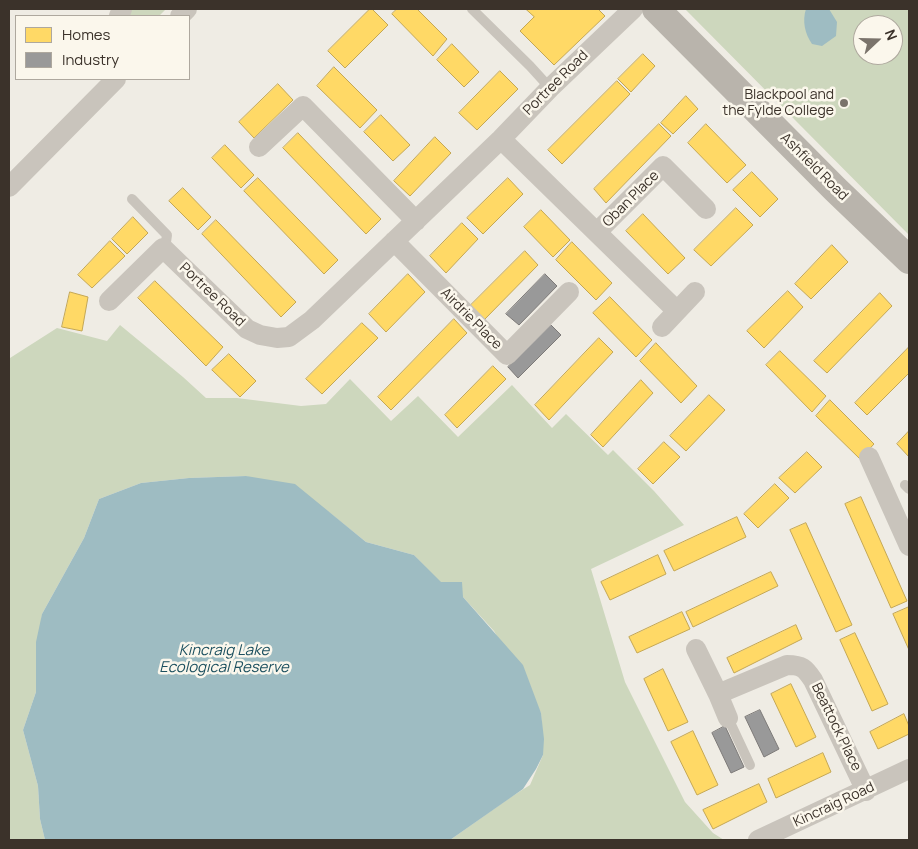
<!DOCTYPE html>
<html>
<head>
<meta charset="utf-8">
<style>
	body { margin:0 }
	#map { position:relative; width:918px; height:849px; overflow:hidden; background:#efece4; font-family:Manrope,sans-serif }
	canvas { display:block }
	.frame { position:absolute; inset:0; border:10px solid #3b322a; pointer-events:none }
	.legend { position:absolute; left:15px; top:15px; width:175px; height:65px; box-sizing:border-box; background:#fbf7ec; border:1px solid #aea89e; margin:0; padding:6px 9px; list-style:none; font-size:15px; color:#3b322a }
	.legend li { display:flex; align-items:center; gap:10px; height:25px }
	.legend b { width:25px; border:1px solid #aea89e }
	.north { position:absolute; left:853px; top:15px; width:50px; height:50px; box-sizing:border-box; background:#fbf7ec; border:1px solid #aea89e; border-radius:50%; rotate:69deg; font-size:14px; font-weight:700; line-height:20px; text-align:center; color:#3b322a }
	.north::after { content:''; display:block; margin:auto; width:18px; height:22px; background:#7a736b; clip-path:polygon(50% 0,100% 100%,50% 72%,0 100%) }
</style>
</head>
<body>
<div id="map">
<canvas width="918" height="849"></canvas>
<div class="frame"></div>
<ul class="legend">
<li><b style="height:14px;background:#ffd966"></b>Homes</li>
<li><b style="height:14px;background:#999"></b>Industry</li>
</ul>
<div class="north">N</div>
</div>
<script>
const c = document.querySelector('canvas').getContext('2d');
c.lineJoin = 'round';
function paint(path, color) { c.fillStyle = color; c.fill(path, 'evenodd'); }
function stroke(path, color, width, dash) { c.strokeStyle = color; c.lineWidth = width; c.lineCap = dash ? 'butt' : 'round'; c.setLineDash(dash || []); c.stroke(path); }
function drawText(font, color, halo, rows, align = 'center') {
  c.font = font + ' Manrope,sans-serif'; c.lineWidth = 5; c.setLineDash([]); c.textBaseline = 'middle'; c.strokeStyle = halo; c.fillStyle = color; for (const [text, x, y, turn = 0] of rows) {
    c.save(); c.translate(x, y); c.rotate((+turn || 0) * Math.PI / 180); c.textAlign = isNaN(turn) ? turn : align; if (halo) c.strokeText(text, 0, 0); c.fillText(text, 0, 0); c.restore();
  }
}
paint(new Path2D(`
	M122 9H166L159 16H119Z
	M685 9H909V235ZM863 25H893V55H863Z
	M120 325 183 377 206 398H237L301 406 326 404 350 379 391 421 418 396 458 437 512 385 552 428 566 414 608 455 613 450 654 491 684 525 591 569 625 682 685 802 713 833 724 840H450L511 797 530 785 543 755 541 713 494 631 463 597 441 583 414 555 366 542 330 513 246 476 189 478 141 483 99 499 84 538 42 614 36 692 23 730 38 786 40 819 45 840H9V361L10 358 57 328 107 341Z`), '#cdd7bd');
paint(new Path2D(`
	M806 9H829L837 22 836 36 822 46 812 44C805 34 802 21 806 9Z
	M246 476 295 484 366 542 414 555 441 582H462L463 597 523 665 541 713 544 739 543 755 536 769 523 789 450 840H45L40 819 38 786 23 730 36 692V642L42 614 84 538 99 499 141 483 189 478Z`), '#9ebcc2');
const homes = new Path2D(`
	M370 9H372L388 25 345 68 328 51Z
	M397 9H417L447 39 433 56 392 14Z
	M526 9H598L605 16 554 65 520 31 534 17Z
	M452 44 479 72 464 87 437 60Z
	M643 54 655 66 631 92 618 79Z
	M334 67 377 110 360 128 317 86Z
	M500 71 518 89 477 130 459 113Z
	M617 81 630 94 562 164 548 150Z
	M278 84 293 100 254 138 239 122Z
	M686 96 698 109 673 134 661 123Z
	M381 115 410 145 393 161 364 132Z
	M659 124 671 136 606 203 594 189Z
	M706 124 746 165 727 183 688 143Z
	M298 133 381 219 366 234 283 148Z
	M435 137 451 153 410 196 394 181Z
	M225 145 254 175 241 188 212 158Z
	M752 172 778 199 760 217 733 190Z
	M258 178 338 260 324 274 244 191Z
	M508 178 523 194 483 234 467 218Z
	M183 188 211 217 198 230 169 201Z
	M736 208 753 225 711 266 694 250Z
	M541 210 570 240 553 257 524 227Z
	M643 214 685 258 668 274 626 231Z
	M133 217 148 233 127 254 112 239Z
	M216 220 296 302 281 317 202 234Z
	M462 223 478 239 446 273 430 256Z
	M110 241 125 256 92 288 78 275Z
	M572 242 612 283 596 300 556 260Z
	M832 245 848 262 811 299 795 284Z
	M525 251 538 265 484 320 470 306Z
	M408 274 425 292 386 332 369 314Z
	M155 281 223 347 206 366 138 298Z
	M788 291 803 307 764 348 747 331Z
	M70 292 88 297 82 331 62 327Z
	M880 293 892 306 827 373 814 361Z
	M610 297 652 340 636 357 593 313Z
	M454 319 467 333 391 410 378 397Z
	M362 323 378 338 322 394 306 379Z
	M599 338 613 352 549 420 535 405Z
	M656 343 697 386 681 403 640 361Z
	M909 347V373L867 415 855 403Z
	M780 351 826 396 812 412 766 365Z
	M229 354 256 381 240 397 212 370Z
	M493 366 506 379 457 428 445 415Z
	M641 380 653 393 603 447 591 435Z
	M709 395 725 410 686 451 670 436Z
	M830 400 874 444 860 459 816 416Z
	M909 431V457L897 444Z
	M664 442 680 457 653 484 638 469Z
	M807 452 822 467 795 493 779 478Z
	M775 484 789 498 758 528 744 514Z
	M861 497 907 601 891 608 845 504Z
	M737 517 746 537 674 571 664 551Z
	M806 523 852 625 836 632 790 530Z
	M658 555 666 574 610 600 601 582Z
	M771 572 778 586 693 627 686 612Z
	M909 607V650L893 614Z
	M682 612 690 629 637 653 629 637Z
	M796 625 802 639 734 673 727 658Z
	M855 633 888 704 872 711 840 640Z
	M663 669 688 722 668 731 644 679Z
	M791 684 816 737 796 747 771 694Z
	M904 714 909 726V734L878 749 870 732Z
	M693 731 718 785 697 795 671 742Z
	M823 753 831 772 776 798 768 779Z
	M759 784 767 802 713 829 703 810Z`);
paint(homes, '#ffd966');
stroke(homes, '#c4a754', 1);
const industry = new Path2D(`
	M545 274 557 286 519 325 506 314Z
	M551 325 561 335 518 378 508 367Z
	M760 710 779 749 764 757 745 717Z
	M725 726 744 767 731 773 712 733Z`);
paint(industry, '#999');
stroke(industry, '#7d7a78', 1);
stroke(new Path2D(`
	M472 9 530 66 550 88
	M132 199 167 235 166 242 163 248
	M905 485 909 489
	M728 718 750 765`), '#c9c4bc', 10);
stroke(new Path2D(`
	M119 16 122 9
	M180 16 187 9
	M501 139 677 311
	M259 147 303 106 416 221
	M9 187 116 79
	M597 232 663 166 706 209
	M394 241 507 355 569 292
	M109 301 163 248 247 329 260 335 277 338 289 337 312 320 501 139 550 88 633 9
	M662 327 695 292
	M869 457 909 546
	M696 649 718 694 787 665C802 665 805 668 813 680L866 791
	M718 694 728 718
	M758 840 909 769`), '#c9c4bc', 20);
stroke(new Path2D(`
	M656 9 835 189 909 260`), '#b9b4ac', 28);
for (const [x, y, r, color] of [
	[844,103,5,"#7a736b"]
]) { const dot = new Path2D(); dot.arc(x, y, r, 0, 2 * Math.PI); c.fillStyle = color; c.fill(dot); stroke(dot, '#fbf7ec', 2); }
drawText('14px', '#3b322a', '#fbf7ec', [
	["Portree Road",556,83,-45],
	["Ashfield Road",814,167,45],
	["Oban Place",631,199,-45],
	["Portree Road",212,295,44],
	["Airdrie Place",471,319,45],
	["Beattock Place",836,727,64],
	["Kincraig Road",834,805,-25]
]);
drawText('14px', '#3b322a', '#fbf7ec', [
	["Blackpool and",834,95],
	["the Fylde College",834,111]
], 'right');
drawText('italic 15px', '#1c505f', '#fbf7ec', [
	["Kincraig Lake",224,651],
	["Ecological Reserve",224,668]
]);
</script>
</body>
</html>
